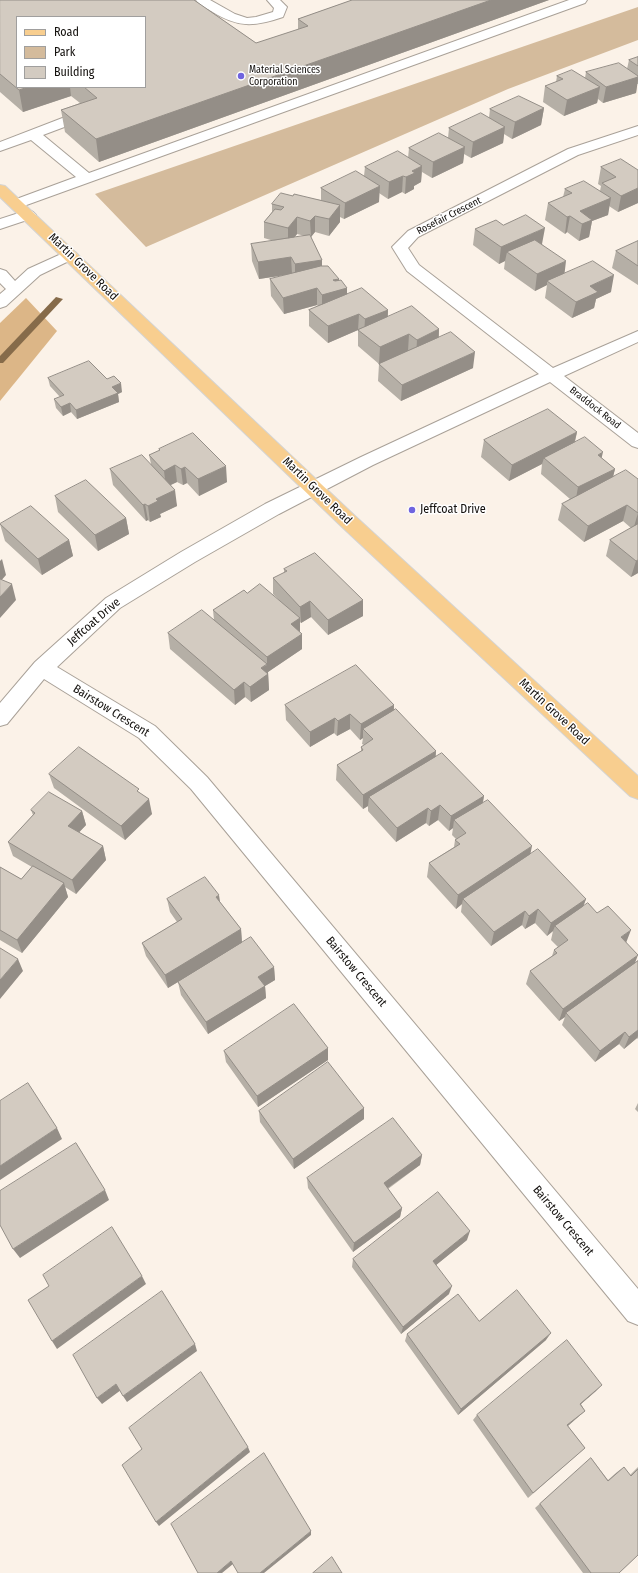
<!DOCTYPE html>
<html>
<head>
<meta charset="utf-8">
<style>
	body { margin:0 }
	#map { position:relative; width:638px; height:1573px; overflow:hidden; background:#fbf2e8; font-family:"Fira Sans Condensed",sans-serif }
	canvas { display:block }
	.legend { position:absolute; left:16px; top:16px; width:130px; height:72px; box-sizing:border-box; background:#fff; border:1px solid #a09f9e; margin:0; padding:5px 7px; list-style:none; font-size:12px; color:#120f0c }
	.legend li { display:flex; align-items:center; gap:8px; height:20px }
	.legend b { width:20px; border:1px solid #a09f9e }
</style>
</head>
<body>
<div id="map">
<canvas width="638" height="1573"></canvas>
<ul class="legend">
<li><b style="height:5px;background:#f8ce8f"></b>Road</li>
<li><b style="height:11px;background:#d4bb9c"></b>Park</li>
<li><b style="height:11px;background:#d3cbc1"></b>Building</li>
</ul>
</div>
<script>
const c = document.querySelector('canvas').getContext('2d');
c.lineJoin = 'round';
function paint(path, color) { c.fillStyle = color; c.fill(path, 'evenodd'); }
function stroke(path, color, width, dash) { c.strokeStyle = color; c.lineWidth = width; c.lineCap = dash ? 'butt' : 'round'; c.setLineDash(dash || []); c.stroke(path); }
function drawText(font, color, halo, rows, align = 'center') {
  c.font = font + ' "Fira Sans Condensed",sans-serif'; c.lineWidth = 3; c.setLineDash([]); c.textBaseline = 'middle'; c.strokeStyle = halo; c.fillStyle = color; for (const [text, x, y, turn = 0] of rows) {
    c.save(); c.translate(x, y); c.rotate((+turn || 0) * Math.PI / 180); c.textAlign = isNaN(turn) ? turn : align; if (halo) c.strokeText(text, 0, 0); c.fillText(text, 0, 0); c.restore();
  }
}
paint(new Path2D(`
	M638 7V40L508 89 146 247 95 194Z`), '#d4bb9c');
paint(new Path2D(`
	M26 298 57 331 0 401V323Z`), '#dcb687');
paint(new Path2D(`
	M56 297 63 299 3 363H0V356Z`), '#866b4a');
const minor = new Path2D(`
	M196 0H210L235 14 247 18 256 17 273 12 274 8 267 0H280L287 7 283 17C254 27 238 28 211 11 206 8 199 5 196 0Z
	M569 0H587L585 3 21 207H11L9 204 11 201 76 177 31 140 0 151V142L65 117H75L77 120 75 123 43 135 89 173Z
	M638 126V135L578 155 418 237 408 248 419 265 553 368 638 331V342L564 376 638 433V448L632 446 550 382 373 465 279 514 195 562 120 608 57 667 155 726 207 777 638 1289V1325L628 1321 191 789 139 738 44 679 7 724 0 726V703L35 662 106 598 181 552 265 504 361 457 539 374 407 271 392 247 408 231 568 149Z
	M28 210 33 212 36 215 33 218 0 229V219Z
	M70 250 75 252 78 255 75 258 40 275 6 306 0 308V294L6 289 0 283V269L6 271 15 281 28 269Z`);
const major = new Path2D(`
	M0 185 5 186 355 516 638 776V799L630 796 341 526 0 197Z`);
stroke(minor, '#a9a198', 2);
stroke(major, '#d4d4d3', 2);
paint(minor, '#fff');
paint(major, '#f8ce8f');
paint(new Path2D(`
	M0 0H194L256 43 298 30V19L352 0H549L99 162 65 132 61 110 80 103 71 96 23 112 0 92ZM17 17H145V87H17Z
	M638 57V84H637L636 93 603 103 598 99 597 103 564 116 543 102 545 86 556 82 557 76 585 78 586 72 627 69 629 60Z
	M544 108 541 125 512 139 504 134 503 143 471 158 464 154 463 163 432 178 422 172 421 182 414 186V189L405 194 402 192 388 199 379 193V202L344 219 340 217V222L329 236 315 232 311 237 322 260V266L339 279V280L347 288V294L388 310V317L439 329V338L473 368 401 401 378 381 379 364 409 351H408L379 364 358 346V330L328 343 309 326V310L318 306 317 305 284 314 271 296 270 279 292 274 259 279 252 261 251 244 274 241 264 238V222L272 212V204L293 196 321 200V188L364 176 365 167 408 158 409 148 448 138 449 128 489 118 490 109ZM297 234 305 236 294 238Z
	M601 167 638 170V203L618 212 609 206 608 215 592 221 589 237 579 241 567 232 565 234 545 220 548 203 563 197 565 189 600 191 601 186 598 184Z
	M503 225 542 244 564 274 611 292 596 299 594 308 572 318 545 298 547 285 535 291 504 269 505 261 499 264 473 245 475 229Z
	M638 241V285L612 268 616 251Z
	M48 378 107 379 122 392 118 394 119 402 77 419 71 412 63 416 56 408 54 399 60 397 50 386Z
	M577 432 575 442 602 458 615 469 613 476 638 479V573L631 577 606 556 610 540 631 528 623 521 584 542 558 520 562 504 570 499 541 474 542 464 509 481 481 457 484 440Z
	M159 449 227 482 199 496 187 483 183 485 177 482 171 485 177 506 160 514 161 517 150 522 148 520 146 521 113 485 110 469 151 464 149 455 159 451Z
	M55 496 126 518 129 534 98 551 58 512Z
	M0 524 69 540 73 556 42 575 5 541Z
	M284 569 363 600V616L328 635 311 617 301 623 300 622V632L302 634V649L268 672 269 690 251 702 245 697 235 705 170 649 168 633 214 620 213 610 247 593 282 603 273 594V578L284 573Z
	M285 705H394V711L436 751V756L484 796 483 803 530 855 586 899 583 907 626 942 635 963 638 961V1039L637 1038 624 1049 619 1044 595 1062 562 1025 565 1017 559 1021 526 984 530 971 552 956 554 950 558 947 551 940 553 931 547 936 535 923 525 929 522 925 491 946 461 912 462 904 456 909 427 877 429 863 454 847 455 840 456 839 452 835 453 828 449 831 438 820 429 826 426 823 396 842 368 811V806L363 809 336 780 337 765 361 751V747L364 745 362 744 363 738 360 740 350 729 337 736 334 733 310 747 286 720Z
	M49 774 139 792 152 814 125 840 54 788Z
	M31 810 82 811 86 825 79 832 103 846 106 860 76 894 65 887 68 897 22 953 0 940V867L21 879 32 867 13 856 8 842 33 815Z
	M167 899 220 902 241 929 242 943 168 988 146 956 142 943 177 922 170 912Z
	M274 967 275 980 265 986 266 998 208 1034 181 995 178 982Z
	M328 1048V1060L258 1107 226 1062 224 1051Z
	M638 1103V1112L635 1109Z
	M364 1108V1119L294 1169 260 1122 259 1111Z
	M422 1155 420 1165 388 1189 402 1208 400 1217 353 1252 308 1188 307 1178Z
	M467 1240 436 1265 449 1294 401 1334 352 1267 353 1259Z
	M479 1321 546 1340 458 1415 405 1341 407 1334Z
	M596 1391 581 1404 585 1411 568 1426 585 1448 528 1498 473 1420 477 1415Z
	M591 1458 608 1480 617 1472 624 1467 630 1475 638 1467V1555L619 1573H583L535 1508Z`), '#b5afa6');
paint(new Path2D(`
	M491 0H549L99 162 96 139Z
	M638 77V80L636 93 603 103 606 87Z
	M28 87H70L71 96 23 112 19 90Z
	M600 87 597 103 564 116 567 100Z
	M544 108 541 125 512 139 515 122Z
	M505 127 503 143 471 158 473 142Z
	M465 147 463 163 432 178 433 162Z
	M422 166 421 182 414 186V189L405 194 406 177 412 171Z
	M403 176 402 192 388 199 389 182Z
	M380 186 379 202 344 219 345 203Z
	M638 188V203L618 212 621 196Z
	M611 198 608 215 592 221 589 237 579 241 582 224 580 211Z
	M340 205V222L329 236V219Z
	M315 216V232L311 237 310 221Z
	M570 216 567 232 565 234 567 217Z
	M297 217V234L288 245V228Z
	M545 228 542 244 507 252 505 261 499 264 501 247Z
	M291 257 292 274 259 279 258 262Z
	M322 260V277L295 281V264Z
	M566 261 564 278 547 281V285L535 291 537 274Z
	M614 275 611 292 596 299 594 308 572 318 576 302 590 286Z
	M339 279 338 290 347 288V305L322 311V295L333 280Z
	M317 288V305L284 314 283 298Z
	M388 310 387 326 364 335 365 319Z
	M359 314 358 330 328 343V326Z
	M439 329 438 346 416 357 417 340Z
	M409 334 408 351 379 364 380 347Z
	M475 352 473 368 401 401 402 385Z
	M121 383 122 392 118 394 119 402 77 419 76 410 112 387Z
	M70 403 71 412 63 416 61 407Z
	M577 432 573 448 544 458 542 464 509 481 512 465Z
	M603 452 599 469 598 455Z
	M175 465 177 482 166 487 164 471Z
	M226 466 227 482 199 496 198 479Z
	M185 467 187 483 183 485 181 469Z
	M615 469 611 485 575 504 578 487Z
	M175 490 177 506 160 514 161 517 150 522 148 506 156 499Z
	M145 504 148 520 146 521 143 505Z
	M627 505 623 521 584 542 588 526Z
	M638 513V527L633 530Z
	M126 518 129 534 98 551 95 535Z
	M69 540 73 556 42 575 38 559Z
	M2 559 6 575 0 582V561Z
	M638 560V573L631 577 636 561Z
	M12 584 16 600 0 618V597Z
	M363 600V616L328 635V620Z
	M310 601 311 617 301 623 300 607Z
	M300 618V634L291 624Z
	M302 634V649L268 672 269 690 251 702 250 687 261 668 267 665V657Z
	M244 682 245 697 235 705 234 690Z
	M394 705 393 720 363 729V738L360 740 361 724Z
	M350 714V729L337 736 338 721Z
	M335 718 334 733 310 747V732Z
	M436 751 434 766 369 797 368 806 363 809V795Z
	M484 796 481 810 454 820 453 828 449 831 451 816Z
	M149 799 152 814 125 840 121 826Z
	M440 805 438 820 429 826 431 811Z
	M428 808 426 823 396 842 397 828Z
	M82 811 86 825 72 840 68 826Z
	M103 846 106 860 76 894 72 880Z
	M532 846 529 861 463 899 462 904 456 909 458 895Z
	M64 883 68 897 22 953 17 940Z
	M219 895 221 908 216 897Z
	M586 899 581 912 555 926 553 931 547 936 551 923Z
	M538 909 535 923 525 929 529 916Z
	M525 911 522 925 491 946 494 932Z
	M241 929 242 943 168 988 165 975Z
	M631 930 626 943 621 937Z
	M638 955 633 968 566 1013 565 1017 559 1021 563 1009Z
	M18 959 23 971 0 999V980Z
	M274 967 275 980 265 986 266 998 208 1034 206 1022 258 977Z
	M638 1030V1036L637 1038 624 1049 629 1037Z
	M625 1032 619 1044 595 1062 600 1051Z
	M328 1048V1060L258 1107 257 1096Z
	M364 1108V1119L294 1169 293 1159Z
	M57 1128 62 1139 0 1180V1166Z
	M422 1155 420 1165 382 1192 384 1183Z
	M105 1190 109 1200 20 1258 13 1249Z
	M402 1208 400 1217 353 1252 354 1243Z
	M470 1231 467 1240 430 1270 433 1261Z
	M142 1276 146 1284 57 1349 52 1341Z
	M452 1286 449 1294 401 1334 403 1327Z
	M551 1333 546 1340 458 1415 461 1409Z
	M195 1344 197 1351 127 1402 123 1396Z
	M116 1384 121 1390 102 1404 97 1398Z
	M602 1385 596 1391 574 1410 580 1404Z
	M585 1411 579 1416 562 1431 567 1425Z
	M248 1447 250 1452 159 1526 156 1522Z
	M311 1531V1535L264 1573H260Z
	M231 1561 233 1564 222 1573H217Z`), '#948e87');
const building = new Path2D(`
	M0 0H194L256 43 308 26 298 19 352 0H491L96 139 61 110 97 98 84 87H145V17H17V87H28L19 90 0 74Z
	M638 57V66L629 60Z
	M619 63 638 76V77L606 87 586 72Z
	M572 70 600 87 567 100 545 86 563 79 557 76Z
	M519 96 544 108 515 122 490 109Z
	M481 113 505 127 473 142 449 128Z
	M439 133 465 147 433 162 409 148Z
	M398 151 422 166 412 171 415 173 406 177 403 176 389 182 365 167Z
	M621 159 638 170V188L621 196 602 183 616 177 601 167Z
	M356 171 380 186 345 203 321 188Z
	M584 181 611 198 580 211 592 220 582 224 570 216 567 217 548 203 572 193 565 189Z
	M281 193 293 196 294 194 340 205 329 219 315 216 310 221 297 217 288 228 264 222 275 209 281 210 284 207 272 204Z
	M526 215 545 228 501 247 475 229 496 220 503 225Z
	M310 235 322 260 295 264 291 257 258 262 251 244Z
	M535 240 566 261 537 274 507 252Z
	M638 241V266L616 251Z
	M593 261 614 275 590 286 598 292 576 302 547 281Z
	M321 266H328L339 279 333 280 335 281 341 280 347 288 322 295 317 288 283 298 270 279Z
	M362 288 388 310 365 319 359 314 328 326 309 310Z
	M412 306 439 329 417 340 409 334 380 347 358 330Z
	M451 332 475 352 402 385 379 364Z
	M89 361 107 379 114 376 121 383 112 387 118 393 76 410 70 403 61 407 54 399 64 395 48 378Z
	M548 409 577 432 512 465 484 440Z
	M193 433 226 466 198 479 185 467 181 469 175 465 164 471 149 455 160 450 159 449Z
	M585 437 603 452 598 455 615 469 578 487 544 458Z
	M142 455 175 490 156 499 158 501 148 506 145 504 143 505 110 469Z
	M626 470 638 479V513L627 505 588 526 562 504Z
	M86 480 126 518 95 535 55 496Z
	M31 506 69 540 38 559 0 524Z
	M638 524V560L636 561 610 540Z
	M315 553 363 600 328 620 310 601 300 607 273 578 287 571 284 569Z
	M0 579 12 584 0 597Z
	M260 584 300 618 291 624 302 634 267 657 213 610 244 590 247 593Z
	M202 610 267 664 261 668 268 674 250 687 244 682 234 690 168 633Z
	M356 665 394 705 361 724 350 714 338 721 335 718 310 732 285 705Z
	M396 709 436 751 363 795 337 765 363 750 361 747 373 739 363 729Z
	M79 747 139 789 137 791 149 799 121 826 49 774Z
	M442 753 484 796 451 816 440 805 431 811 428 808 397 828 369 797Z
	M49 792 82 811 68 826 103 846 72 880 8 842 35 813 31 810Z
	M488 800 532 846 458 895 429 863 460 844 455 840 466 833 454 820Z
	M538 849 586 899 551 923 538 909 529 916 525 911 494 932 463 899Z
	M33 866 64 883 17 940 0 930V867L21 879Z
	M205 877 219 895 216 897 241 929 165 975 142 943 182 919 167 899Z
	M588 903 597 913 608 906 631 930 621 937 638 955 563 1009 530 971 557 953 554 950 568 940 555 926Z
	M251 937 274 967 258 977 265 986 206 1022 178 982Z
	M0 948 18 959 0 980Z
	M638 961V1030L629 1037 625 1032 600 1051 566 1013Z
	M294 1004 328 1048 257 1096 224 1051Z
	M328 1062 364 1108 293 1159 259 1111Z
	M28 1083 57 1128 0 1166V1101Z
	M393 1118 422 1155 384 1183 402 1208 354 1243 307 1178Z
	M76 1143 105 1190 13 1249 0 1225V1191Z
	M438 1192 470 1231 433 1261 452 1286 403 1327 353 1259Z
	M112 1227 142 1276 52 1341 28 1300 49 1286 43 1275Z
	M517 1290 551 1333 461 1409 407 1334 458 1294 479 1321Z
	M162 1291 195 1344 123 1396 116 1384 97 1398 73 1355Z
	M567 1340 602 1385 580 1404 585 1411 567 1425 585 1448 533 1493 477 1415Z
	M201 1372 248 1447 156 1522 122 1465 142 1449 129 1428Z
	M264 1453 311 1531 260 1573H238L231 1561 217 1573H198L171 1524Z
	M591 1458 608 1481 624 1467 631 1476 638 1469V1555L619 1573H591L540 1504Z
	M332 1557 342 1573H313Z`);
paint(building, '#d3cbc1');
stroke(building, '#948e87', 1);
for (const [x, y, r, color] of [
	[241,76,4,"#6f64df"],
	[412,510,4,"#6f64df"]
]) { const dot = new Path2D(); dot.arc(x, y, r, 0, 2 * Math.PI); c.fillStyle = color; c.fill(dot); stroke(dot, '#fff', 1.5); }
drawText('10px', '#120f0c', '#fff', [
	["Material Sciences",249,70],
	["Corporation",249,82]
], 'left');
drawText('10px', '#120f0c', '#fff', [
	["Rosefair Crescent",449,216,-27],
	["Braddock Road",595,408,38]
]);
drawText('12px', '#120f0c', '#fff', [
	["Martin Grove Road",83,267,44],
	["Martin Grove Road",317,491,44],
	["Jeffcoat Drive",94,622,-41],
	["Bairstow Crescent",111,711,32],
	["Martin Grove Road",554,712,43],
	["Bairstow Crescent",356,972,50],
	["Bairstow Crescent",563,1221,50]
]);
drawText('12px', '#120f0c', '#fff', [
	["Jeffcoat Drive",420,510]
], 'left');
</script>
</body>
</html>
